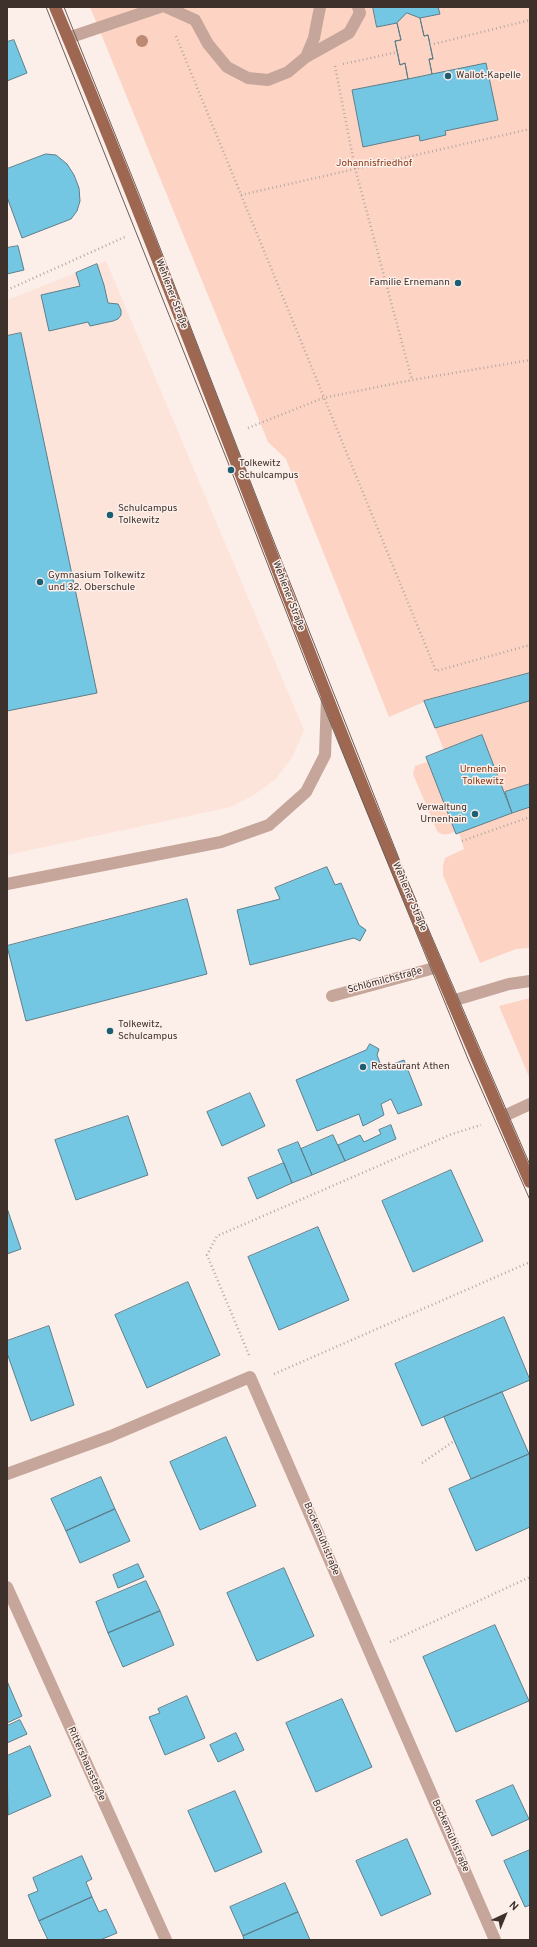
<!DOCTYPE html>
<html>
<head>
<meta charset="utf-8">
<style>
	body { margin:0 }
	#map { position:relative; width:537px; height:1947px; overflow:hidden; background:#fceee9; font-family:Overpass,sans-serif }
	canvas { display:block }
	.frame { position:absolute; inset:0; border:8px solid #3e312c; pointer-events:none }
	.north { position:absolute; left:485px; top:1895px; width:40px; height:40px; -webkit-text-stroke:3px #fceee9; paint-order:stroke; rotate:44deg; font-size:11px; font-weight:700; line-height:16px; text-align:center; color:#3e312c }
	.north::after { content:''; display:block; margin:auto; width:14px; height:18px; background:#3e312c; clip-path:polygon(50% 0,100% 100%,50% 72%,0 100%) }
</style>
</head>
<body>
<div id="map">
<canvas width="537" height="1947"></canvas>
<div class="frame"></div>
<div class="north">N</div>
</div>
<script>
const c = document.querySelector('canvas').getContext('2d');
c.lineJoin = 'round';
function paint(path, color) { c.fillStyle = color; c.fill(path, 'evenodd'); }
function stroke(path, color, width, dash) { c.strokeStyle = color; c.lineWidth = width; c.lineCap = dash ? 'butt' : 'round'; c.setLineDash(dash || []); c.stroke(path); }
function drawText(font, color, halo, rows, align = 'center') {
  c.font = font + ' Overpass,sans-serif'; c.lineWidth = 3; c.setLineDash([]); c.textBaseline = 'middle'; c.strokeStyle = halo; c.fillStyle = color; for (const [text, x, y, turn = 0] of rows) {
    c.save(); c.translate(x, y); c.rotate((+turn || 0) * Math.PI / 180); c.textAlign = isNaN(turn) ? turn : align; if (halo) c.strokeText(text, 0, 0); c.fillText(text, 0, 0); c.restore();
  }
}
paint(new Path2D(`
	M106 261 304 730 293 756 276 779 254 795 231 807 7 855V300Z`), '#fde4da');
paint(new Path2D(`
	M90 7H530V948L516 949 480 963 443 875V866L445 858 464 849 459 833 456 834 455 832C448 834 443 837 437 831L413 774 415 766 427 762 426 757 444 750 424 702 389 717 286 459 268 442Z
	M530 998V1079L499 1006Z`), '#fdd4c4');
const building = new Path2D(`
	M373 7H438L440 14 420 18 424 36 428 35 433 59H429L432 74 486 63 498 120 445 131 446 135 420 141 419 135 363 147 352 90 408 79 405 63 400 65 395 41 401 40 397 23 377 27Z
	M407 13 420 18 424 36 428 35 433 59H429L432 74 408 79 405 63 400 65 395 41 401 40 397 23Z
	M14 40 27 73 7 81V42Z
	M46 154 56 155 67 164 74 175 79 188 80 201 77 211 71 219 22 238 7 197V169Z
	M18 246 24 270 7 274V248Z
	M97 264 104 285 108 303 118 304 121 310V315L118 319 113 321 90 326 88 322 49 331 41 295 80 286 76 273Z
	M21 333 97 693 7 711V336Z
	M530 673V703L529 701 435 728 424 701Z
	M482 735 512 813 456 834 426 757Z
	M530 784V807L512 813 505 792Z
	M327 867 335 885 341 883 359 925 366 930 360 941 354 938 250 965 237 910 280 899 275 888Z
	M187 899 207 974 26 1021 7 946Z
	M370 1044 379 1049 377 1055 382 1068 404 1060 422 1105 398 1114 391 1099 381 1104 384 1115 363 1126 359 1114 317 1131 296 1080 366 1050Z
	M250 1093 265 1126 222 1146 207 1112Z
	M128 1116 148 1175 76 1200 55 1140Z
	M391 1125 396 1139 345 1161 338 1145 360 1135 364 1142 381 1134 379 1130Z
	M333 1135 345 1161 312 1175 301 1149Z
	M298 1142 312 1175 292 1183 278 1150Z
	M284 1163 292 1183 257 1199 248 1178Z
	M451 1170 483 1241 413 1272 382 1201Z
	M7 1208 21 1249 7 1254Z
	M318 1227 349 1300 279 1330 248 1257Z
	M188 1282 220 1355 147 1388 115 1315Z
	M504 1317 530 1380 422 1426 395 1364Z
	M49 1326 74 1405 31 1421 7 1353V1341Z
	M502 1392 529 1454 471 1479 444 1417Z
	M226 1437 256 1506 200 1530 170 1462Z
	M529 1454H530V1527L476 1551 449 1489Z
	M101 1477 115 1509 66 1531 51 1499Z
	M115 1509 130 1541 80 1563 66 1531Z
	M138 1564 144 1577 118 1588 113 1575Z
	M284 1568 314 1636 257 1661 227 1593Z
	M146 1581 160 1611 108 1633 96 1602Z
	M160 1611 174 1645 123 1667 108 1633Z
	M495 1625 529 1701 456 1732 423 1657Z
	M7 1681 22 1716 7 1723Z
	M187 1696 205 1738 165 1755 149 1717 160 1713 158 1709Z
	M342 1699 372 1767 316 1792 286 1723Z
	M20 1720 27 1734 7 1743V1726Z
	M236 1733 244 1750 218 1762 210 1745Z
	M30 1746 51 1796 8 1815 7 1756Z
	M513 1785 529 1819 492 1836 476 1801Z
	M235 1791 262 1852 215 1872 188 1811Z
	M407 1839 431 1894 381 1916 356 1861Z
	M530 1850V1905L525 1907 504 1861Z
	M82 1856 92 1879 86 1882 92 1897 39 1921 28 1895 38 1891 33 1878Z
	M285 1883 298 1912 243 1936 230 1907Z
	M92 1897 99 1912 106 1909 117 1933 100 1940H48L39 1921Z
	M298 1912 310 1940H244L243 1936Z`);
paint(building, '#74c7e3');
stroke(building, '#5d7f8b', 1);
stroke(new Path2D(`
	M176 36 436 671 530 645
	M430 45 530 20
	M343 64 398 52
	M335 66 355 168 412 380
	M241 195 530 129
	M7 290 125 237
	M248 428 323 398 412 380 530 360
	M462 841 530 817
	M249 1355 207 1255 217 1236 452 1134 481 1125
	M274 1374 530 1262
	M422 1463 454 1441
	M390 1642 530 1577`), '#b5a8a3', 2.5, [1, 3]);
stroke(new Path2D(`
	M166 7 195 20 208 44 227 67 248 78 268 80 288 72 306 57 314 38 320 7
	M68 38 160 7
	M306 57 349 33 360 13 358 7
	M7 884 221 842 269 825 306 792 325 755 327 697
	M332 996 438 967
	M452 1001 509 984 530 981
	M502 1117 530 1104
	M7 1474 111 1436 250 1377 495 1940
	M7 1587 166 1940`), '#c6a69a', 12);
stroke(new Path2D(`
	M55 7C151 234 236 465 326 694 390 858 460 1020 530 1182`), '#9d6752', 12);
stroke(new Path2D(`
	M46 7 231 470 310 673 468 1059 530 1200
	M64 7 141 199 261 509 409 884 530 1165`), '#6b5e59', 1);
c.fillStyle = '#bc8973';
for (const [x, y] of [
	[142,41]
]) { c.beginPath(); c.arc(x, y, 6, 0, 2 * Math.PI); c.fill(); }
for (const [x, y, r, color] of [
	[448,76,4,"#1c5f73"],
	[458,283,4,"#1c5f73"],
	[231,470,4,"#1c5f73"],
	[110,515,4,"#1c5f73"],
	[40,582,4,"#1c5f73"],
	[475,814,4,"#1c5f73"],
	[110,1031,4,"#1c5f73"],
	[363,1067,4,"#1c5f73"]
]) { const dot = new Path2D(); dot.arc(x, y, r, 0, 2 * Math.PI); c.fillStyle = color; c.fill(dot); stroke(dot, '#fceee9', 1.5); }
drawText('10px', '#3e312c', '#fceee9', [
	["Wallot-Kapelle",456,76],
	["Familie Ernemann",450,283,"right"],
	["Tolkewitz",239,464],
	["Schulcampus",239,476],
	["Schulcampus",118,509],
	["Tolkewitz",118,521],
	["Gymnasium Tolkewitz",48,576],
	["und 32. Oberschule",48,588],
	["Verwaltung",467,808,"right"],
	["Urnenhain",467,820,"right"],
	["Tolkewitz,",118,1025],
	["Schulcampus",118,1037],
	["Restaurant Athen",371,1067]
], 'left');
drawText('10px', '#883712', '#fceee9', [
	["Johannisfriedhof",374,164],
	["Urnenhain",483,770],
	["Tolkewitz",483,782]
]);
drawText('10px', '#3e312c', '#fceee9', [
	["Wehlener Straße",171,294,69],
	["Wehlener Straße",288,596,69],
	["Wehlener Straße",409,897,67],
	["Schlömilchstraße",385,981,-15],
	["Bockemühlstraße",321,1539,67],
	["Rittershausstraße",86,1764,66],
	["Bockemühlstraße",450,1836,66]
]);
</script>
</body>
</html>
